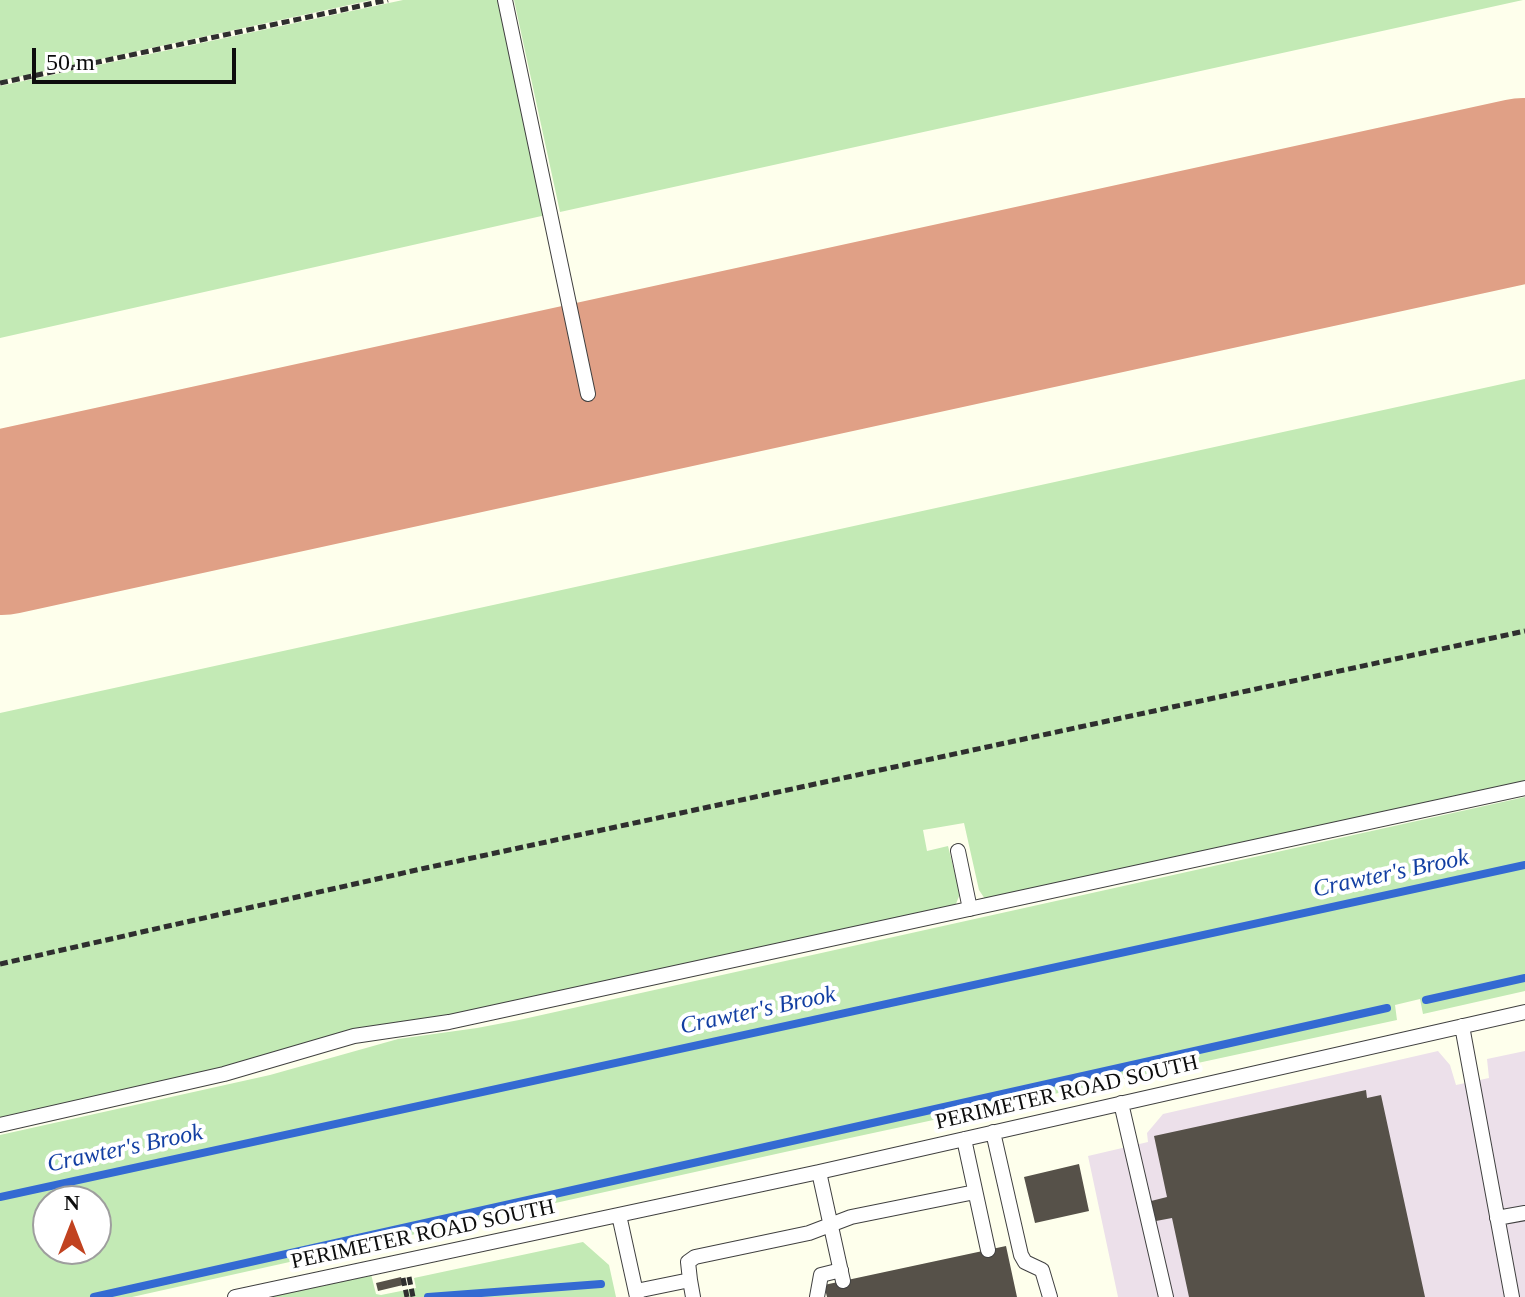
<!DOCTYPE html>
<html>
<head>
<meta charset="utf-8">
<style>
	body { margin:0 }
	#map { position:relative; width:1525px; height:1297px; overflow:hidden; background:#feffec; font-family:Georgia,serif }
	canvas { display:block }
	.north { position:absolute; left:32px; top:1185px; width:80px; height:80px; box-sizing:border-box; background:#fff; border:2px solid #9e9e9e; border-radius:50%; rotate:0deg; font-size:22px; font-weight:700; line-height:32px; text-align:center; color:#0d0d0d }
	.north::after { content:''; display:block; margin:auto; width:28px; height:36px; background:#c14220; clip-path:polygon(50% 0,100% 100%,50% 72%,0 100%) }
	.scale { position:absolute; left:32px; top:48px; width:204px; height:36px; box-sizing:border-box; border:4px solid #0d0d0d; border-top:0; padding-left:10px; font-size:24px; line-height:28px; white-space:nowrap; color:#0d0d0d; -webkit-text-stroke:6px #fff; paint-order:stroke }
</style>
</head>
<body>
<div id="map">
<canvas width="1525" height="1297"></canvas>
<div class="north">N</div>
<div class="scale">50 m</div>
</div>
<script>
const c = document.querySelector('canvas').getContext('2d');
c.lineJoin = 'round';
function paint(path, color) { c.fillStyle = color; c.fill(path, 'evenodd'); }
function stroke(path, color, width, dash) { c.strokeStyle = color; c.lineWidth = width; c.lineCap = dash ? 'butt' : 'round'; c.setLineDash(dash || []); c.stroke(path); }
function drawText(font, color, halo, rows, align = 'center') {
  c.font = font + ' Georgia,serif'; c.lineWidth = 8; c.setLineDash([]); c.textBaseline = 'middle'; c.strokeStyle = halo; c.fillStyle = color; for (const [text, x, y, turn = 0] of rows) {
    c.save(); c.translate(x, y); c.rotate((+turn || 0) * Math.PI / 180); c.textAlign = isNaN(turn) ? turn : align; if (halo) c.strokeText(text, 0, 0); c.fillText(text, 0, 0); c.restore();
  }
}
paint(new Path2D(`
	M1438 1051 1450 1065 1456 1085 1489 1078 1487 1059 1525 1051V1297H1118L1088 1156 1148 1142 1147 1133 1163 1114Z`), '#ece0ea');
paint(new Path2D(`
	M0 0H372L0 81Z
	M403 0H501L546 215 0 338V86Z
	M514 0H1523L560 212Z
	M1525 379V781L996 899H985L979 890 964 823 923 830 927 851 948 846 960 894 955 906 275 1056 0 1119V713Z
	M1525 797V991L1423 1014 1420 999 1395 1005 1397 1020 785 1152 132 1297H0V1135L270 1075 398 1039 477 1028 519 1020ZM48 1201H96V1249H48Z
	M583 1242 609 1265 616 1297H268L371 1274 376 1294 381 1295 416 1288 414 1278Z`), '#c3eab5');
stroke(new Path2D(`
	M1426 1000 1525 978
	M0 1197 1525 865
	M94 1297 1387 1008
	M428 1297 601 1284`), '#346ad2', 8);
stroke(new Path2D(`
	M1401 217 1525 172`), '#e0a086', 74);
stroke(new Path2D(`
	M0 523 1525 190`), '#e0a086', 184);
paint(new Path2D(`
	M1366 1090 1367 1098 1381 1095 1425 1297H1189L1172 1218 1156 1221 1151 1201 1167 1197 1154 1136Z
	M1079 1164 1089 1211 1035 1223 1024 1177Z
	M1006 1246 1017 1297H827L824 1285Z
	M401 1277 403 1285 378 1291 376 1283Z`), '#565149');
const service = new Path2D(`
	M505 0 588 394
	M958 851 970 909
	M1462 1026 1512 1297
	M1121 1103 1166 1297
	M0 1125 224 1074 354 1036 449 1022 1525 788
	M993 1132 1021 1255 1025 1262 1042 1270 1050 1297
	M964 1139 988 1250
	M819 1172 843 1281
	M619 1215 637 1297
	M1497 1218 1525 1213
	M690 1280 693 1297
	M636 1291 690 1280 688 1262 695 1257 809 1233 851 1217 975 1192
	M235 1297 819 1172 1525 1012
	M817 1297 821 1275 841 1270`);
stroke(service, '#404040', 16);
stroke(new Path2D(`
	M0 83 388 0
	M0 964 421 869 1525 631
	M409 1277 413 1297
	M403 1278 407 1297`), '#2f2f2f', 5, [8, 4]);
stroke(service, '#fff', 14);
drawText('22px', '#0d0d0d', '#fff', [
	["PERIMETER ROAD SOUTH",1067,1093,-13],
	["PERIMETER ROAD SOUTH",423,1235,-12]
]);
drawText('italic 24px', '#123ea2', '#fff', [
	["Crawter's Brook",1391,874,-12],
	["Crawter's Brook",758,1011,-12],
	["Crawter's Brook",125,1149,-12]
]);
</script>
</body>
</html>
